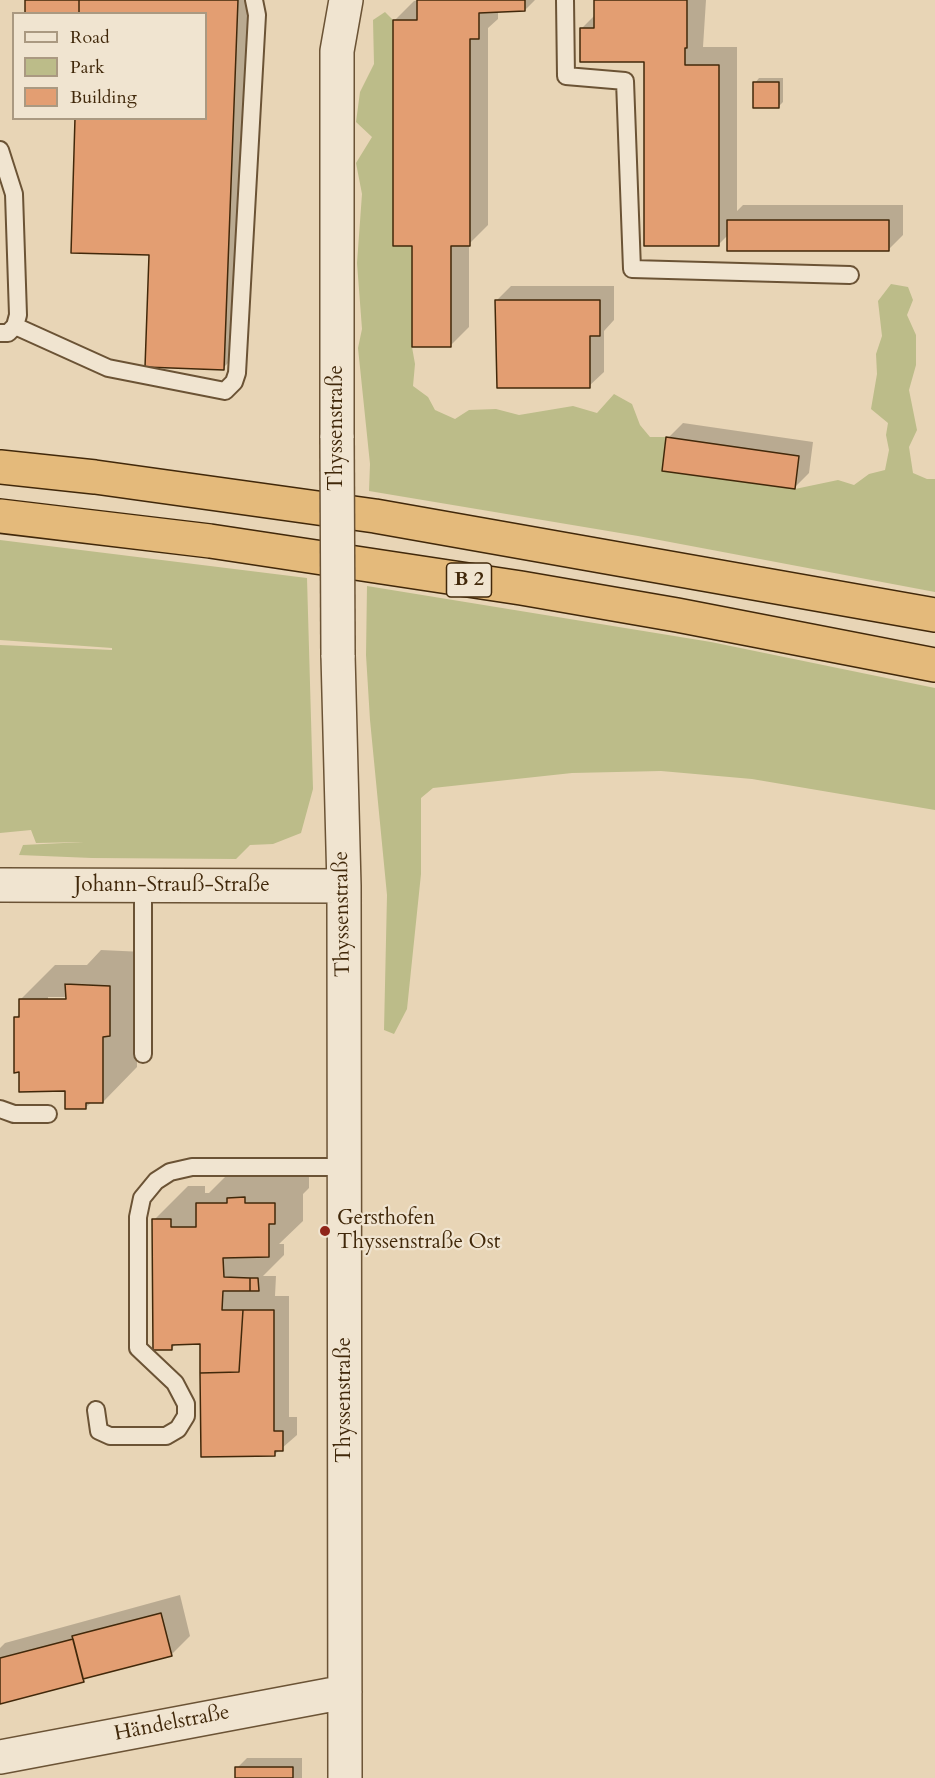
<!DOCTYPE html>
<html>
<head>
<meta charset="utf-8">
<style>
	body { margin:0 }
	#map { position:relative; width:935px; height:1778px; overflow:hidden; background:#e8d5b6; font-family:Cardo,serif }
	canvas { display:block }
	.legend { position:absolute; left:12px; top:12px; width:195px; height:108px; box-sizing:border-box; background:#f0e4d0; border:2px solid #aa9981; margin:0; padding:8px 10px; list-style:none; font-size:18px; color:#41280a }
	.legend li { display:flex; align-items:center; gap:12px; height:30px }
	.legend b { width:30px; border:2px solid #aa9981 }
</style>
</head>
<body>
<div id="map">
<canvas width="935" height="1778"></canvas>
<ul class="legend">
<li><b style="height:8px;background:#f0e4d0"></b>Road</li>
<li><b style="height:16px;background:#bcbc89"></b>Park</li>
<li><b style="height:16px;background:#e39e72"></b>Building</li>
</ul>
</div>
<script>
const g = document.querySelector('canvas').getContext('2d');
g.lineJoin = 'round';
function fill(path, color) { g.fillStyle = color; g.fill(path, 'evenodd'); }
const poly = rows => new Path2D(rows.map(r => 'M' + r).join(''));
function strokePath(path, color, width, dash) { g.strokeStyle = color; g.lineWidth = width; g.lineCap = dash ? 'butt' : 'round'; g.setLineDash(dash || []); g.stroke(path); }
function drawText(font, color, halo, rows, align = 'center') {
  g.font = font + ' Cardo,serif'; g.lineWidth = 4.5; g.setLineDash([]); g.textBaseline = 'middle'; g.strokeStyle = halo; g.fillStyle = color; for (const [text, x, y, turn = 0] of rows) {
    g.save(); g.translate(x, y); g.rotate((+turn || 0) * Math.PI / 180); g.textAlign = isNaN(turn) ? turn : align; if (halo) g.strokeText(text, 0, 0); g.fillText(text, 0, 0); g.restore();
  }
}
fill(poly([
	[385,12,393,20,393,245,412,246,412,347,415,364,413,386,428,397,435,410,455,419,469,410,496,409,519,415,573,406,597,413,614,394,632,404,640,425,650,437,666,437,662,471,795,489,838,480,854,485,869,474,885,470,889,450,886,435,888,423,871,409,877,374,876,354,882,336,878,301,891,284,908,287,913,300,907,315,916,335,916,365,909,390,917,430,909,447,913,473,927,479,935,479,935,592,638,536,369,491,370,464,358,348,362,329,357,263,362,194,356,163,372,137,356,122,360,92,374,64,373,20],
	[0,540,307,578,313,789,301,833,273,844,250,845,236,859,92,858,19,855,23,845,84,842,36,843,31,830,0,833,0,645,112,650,112,648,0,640],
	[367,586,711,642,935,688,935,810,752,779,661,771,572,773,433,788,421,798,421,874,407,1009,394,1034,384,1030,387,895,370,720,366,655]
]), '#bcbc89');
fill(poly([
	[27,0,252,0,238,353,223,368,206,118,206,14],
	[419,0,535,0,525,10,498,11,498,19,488,28,488,225,469,244,469,327,450,346,414,244,395,20,414,1],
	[595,0,706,0,703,47,737,47,737,211,743,205,903,205,903,235,888,250,728,235,718,245,646,60,582,28,595,15],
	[759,78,783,78,783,102,778,107,755,83],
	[511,286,614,286,614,320,604,331,604,372,589,386,497,300],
	[683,423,813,442,809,473,794,488,668,438],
	[101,950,144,952,137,1007,137,1067,103,1102,92,1102,85,1108,66,1090,16,1018,20,1013,20,1000,55,965,87,965],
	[48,997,73,997,73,1000,48,1000],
	[309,1169,309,1188,303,1194,303,1221,279,1244,284,1244,284,1255,263,1276,276,1276,275,1296,289,1296,289,1417,297,1417,297,1435,274,1455,201,1343,177,1343,172,1348,154,1220,188,1186,205,1186,205,1193,209,1193,232,1170],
	[180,1595,190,1636,171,1655,0,1702,0,1648,5,1643],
	[247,1758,302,1758,302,1778,237,1778,237,1768]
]), '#0003');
const building = poly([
	[25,0,79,0,79,14,25,14,25,0],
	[79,0,238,0,224,370,145,367,149,255,71,253,75,118,206,118,206,14,79,14,79,0],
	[417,0,525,0,525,11,479,13,479,39,470,39,470,246,451,246,451,347,412,347,412,246,393,246,393,20,417,20,417,0],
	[594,0,687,0,687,48,685,48,685,65,719,65,719,246,644,246,644,62,580,62,580,28,594,28,594,0],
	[753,82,779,82,779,108,753,108,753,82],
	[727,220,889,220,889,251,727,251,727,220],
	[495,300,600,300,600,336,590,336,590,388,497,388,495,300],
	[666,437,799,456,795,489,662,471,666,437],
	[65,984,110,986,110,1036,103,1037,103,1103,86,1103,86,1109,65,1109,65,1091,19,1092,19,1072,14,1073,14,1017,19,1017,19,999,66,999,65,984],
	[245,1197,245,1203,275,1203,275,1224,269,1224,269,1257,223,1258,224,1277,250,1278,250,1291,223,1291,222,1310,243,1310,239,1372,200,1373,200,1344,172,1345,172,1350,153,1350,152,1219,171,1219,171,1227,196,1227,196,1203,227,1203,227,1198,245,1197],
	[250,1278,258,1278,259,1291,250,1291,250,1278],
	[243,1310,274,1310,274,1431,283,1431,283,1451,275,1451,275,1456,201,1457,200,1373,239,1372,243,1310],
	[161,1613,172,1656,83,1679,72,1636,161,1613],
	[73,1639,84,1682,0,1704,0,1658,73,1639],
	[235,1767,293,1767,293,1778,235,1778,235,1767]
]);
fill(building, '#e39e72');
strokePath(building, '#41280a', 1.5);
const service = poly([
	[565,0,566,76,625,81,632,269,850,275],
	[0,150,14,194,18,315,15,326,8,333,0,333],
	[15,326,108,368,225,391,234,382,237,373,257,15,254,0],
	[143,886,143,1054],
	[0,1109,14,1114,48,1114],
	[96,1410,99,1431,110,1436,166,1436,178,1429,186,1416,186,1404,175,1383,138,1348,138,1217,142,1198,156,1181,170,1172,192,1167,344,1167]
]);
const minor = poly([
	[337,438,337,51,346,0],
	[338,655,344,886,345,1778],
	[0,885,344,886],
	[0,1757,345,1692]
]);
const trunk = poly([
	[0,467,95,477,375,516,935,615],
	[0,516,210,541,521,588,677,615,935,665]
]);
strokePath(service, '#6b5335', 20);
strokePath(minor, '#6b5335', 36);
strokePath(trunk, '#41280a', 36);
strokePath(service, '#f0e4d0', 16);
strokePath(minor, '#f0e4d0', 33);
strokePath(trunk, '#e4ba7b', 33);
const minorBridge = poly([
	[337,438,338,655]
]);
strokePath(minorBridge, '#6b5335', 36, []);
strokePath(minorBridge, '#f0e4d0', 33);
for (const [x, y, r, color] of [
	[325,1231,6,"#8f2418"]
]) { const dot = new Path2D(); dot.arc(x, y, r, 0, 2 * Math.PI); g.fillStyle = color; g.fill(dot); strokePath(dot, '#f0e4d0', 2); }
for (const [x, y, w] of [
	[469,580,45]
]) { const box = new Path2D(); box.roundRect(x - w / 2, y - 17, w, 34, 4.5); g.fillStyle = '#f0e4d0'; g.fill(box); strokePath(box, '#41280a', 1.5); }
drawText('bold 20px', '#41280a', null, [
	["B 2",469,580]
]);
drawText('21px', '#41280a', '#f0e4d0', [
	["Thyssenstraße",337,428,-90],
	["Johann-Strauß-Straße",172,886],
	["Thyssenstraße",343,914,-91],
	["Thyssenstraße",345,1400,-90],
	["Händelstraße",172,1724,-11]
]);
drawText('21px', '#41280a', '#f0e4d0', [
	["Gersthofen",337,1219],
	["Thyssenstraße Ost",337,1243]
], 'left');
</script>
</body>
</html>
